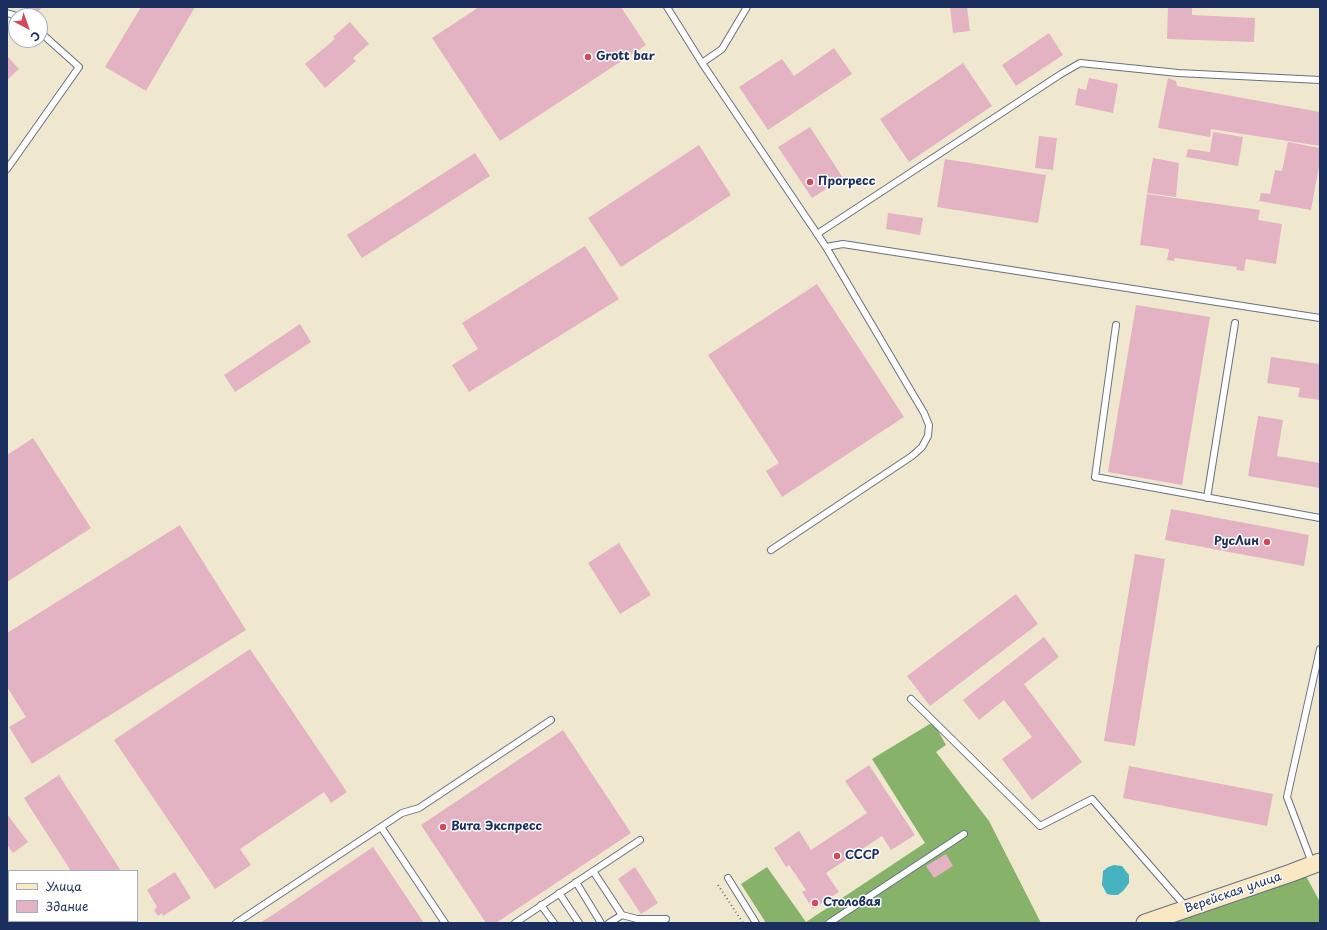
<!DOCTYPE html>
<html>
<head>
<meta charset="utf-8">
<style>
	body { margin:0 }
	#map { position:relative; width:1327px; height:930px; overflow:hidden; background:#f0e8ce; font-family:"Playpen Sans",sans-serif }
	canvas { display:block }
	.frame { position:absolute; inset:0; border:8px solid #1b2f5e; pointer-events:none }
	.legend { position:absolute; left:8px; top:870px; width:130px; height:52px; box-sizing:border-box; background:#fff; border:1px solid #a4acbf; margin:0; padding:5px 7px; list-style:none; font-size:12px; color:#1b2f5e }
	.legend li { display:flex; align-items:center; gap:8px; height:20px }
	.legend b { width:20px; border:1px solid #a4acbf }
	.north { position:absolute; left:8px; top:8px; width:40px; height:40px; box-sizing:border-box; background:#fff; border:1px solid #a4acbf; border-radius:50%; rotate:139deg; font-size:11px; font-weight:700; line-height:16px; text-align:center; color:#1b2f5e }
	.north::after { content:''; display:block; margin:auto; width:14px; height:18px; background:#d1495b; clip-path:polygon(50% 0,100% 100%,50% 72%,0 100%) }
</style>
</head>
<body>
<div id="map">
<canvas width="1327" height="930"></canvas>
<div class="frame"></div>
<ul class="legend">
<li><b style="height:5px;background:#fae7c3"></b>Улица</li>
<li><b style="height:11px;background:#e4b3c3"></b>Здание</li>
</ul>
<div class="north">С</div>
</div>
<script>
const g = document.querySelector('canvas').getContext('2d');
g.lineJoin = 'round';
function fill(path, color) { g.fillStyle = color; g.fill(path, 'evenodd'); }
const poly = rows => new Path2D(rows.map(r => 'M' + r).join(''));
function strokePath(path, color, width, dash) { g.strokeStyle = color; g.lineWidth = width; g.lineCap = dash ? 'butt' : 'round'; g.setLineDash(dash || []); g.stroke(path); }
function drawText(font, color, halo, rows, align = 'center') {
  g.font = font + ' "Playpen Sans",sans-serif'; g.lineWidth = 3; g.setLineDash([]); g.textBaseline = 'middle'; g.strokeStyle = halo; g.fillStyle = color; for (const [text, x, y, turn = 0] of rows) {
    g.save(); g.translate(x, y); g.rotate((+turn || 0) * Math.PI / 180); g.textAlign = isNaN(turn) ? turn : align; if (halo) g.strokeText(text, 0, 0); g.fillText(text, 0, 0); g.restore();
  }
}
fill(poly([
	[933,722,946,745,936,752,989,821,1041,923,766,923,741,884,767,867,806,922,925,843,872,759],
	[1306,876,1320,902,1320,923,1171,923]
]), '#86b26a');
fill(poly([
	[1114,865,1122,866,1129,875,1129,883,1124,890,1118,895,1112,895,1107,894,1102,885,1103,871,1108,867]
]), '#44b3bf');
fill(poly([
	[31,7,43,7,36,13],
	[141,7,195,7,146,91,105,67],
	[479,7,621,7,646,45,500,141,432,38],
	[950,7,967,7,970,31,953,33],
	[1168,7,1192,7,1192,15,1255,18,1254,42,1167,39],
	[350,22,369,44,353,58,356,61,325,88,305,64,335,39,333,37],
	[1049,33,1063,55,1016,86,1002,65],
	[834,48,852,74,768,130,739,87,782,59,794,76],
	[8,57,19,69,7,80,7,58],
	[963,63,992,106,909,162,880,119],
	[1089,78,1118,84,1113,113,1075,105,1078,88,1086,90],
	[1168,78,1176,81,1177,86,1320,112,1320,146,1211,129,1210,137,1158,128],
	[810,127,843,178,812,198,778,147],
	[1213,132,1243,137,1238,166,1186,157,1188,149,1210,152],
	[1039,136,1057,138,1053,170,1035,168],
	[1288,142,1320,148,1320,161,1311,210,1259,201,1261,193,1270,194,1275,170,1282,171],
	[699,145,731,195,621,267,588,218],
	[475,153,490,176,362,258,347,235],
	[1153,158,1179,163,1176,197,1147,193],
	[945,159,1046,175,1038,223,937,207],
	[1147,194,1260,210,1258,220,1282,224,1276,264,1246,259,1244,271,1236,270,1237,267,1175,258,1174,261,1167,260,1169,249,1140,245],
	[888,213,923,218,920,235,886,229],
	[585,246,619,299,469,392,452,365,478,349,462,323],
	[817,284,904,417,782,497,766,471,779,463,708,355],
	[1136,305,1210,317,1182,485,1108,472],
	[300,324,311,342,235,392,224,375],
	[1271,357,1320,364,1320,400,1298,397,1300,388,1267,383],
	[1258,416,1283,420,1277,456,1320,463,1320,488,1248,476],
	[33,438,91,528,7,582,7,455],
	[1171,509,1309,535,1304,566,1165,540],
	[180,525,246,630,32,764,9,727,26,717,7,687,7,633],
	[619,543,651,595,620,614,588,563],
	[1135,554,1165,559,1135,746,1104,741],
	[1016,594,1038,624,930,706,907,676],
	[1044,637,1059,657,1024,684,1082,762,1032,800,1002,759,1032,737,1004,700,979,720,963,700],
	[250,649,347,792,331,803,324,792,240,849,251,865,215,889,114,740],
	[563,730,631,833,496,923,486,923,421,825],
	[869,765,915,835,891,850,882,836,826,873,839,892,813,909,802,892,806,890,789,865,786,867,774,848,799,831,811,850,867,813,845,781],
	[1129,766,1273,794,1267,826,1123,798],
	[59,775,121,871,71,871,24,798],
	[7,814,28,842,13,853,7,845],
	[373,847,424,923,260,923,274,914],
	[946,854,953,866,934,878,926,866],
	[635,867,658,903,641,914,618,879],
	[175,872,191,898,163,916,162,913,158,916,154,910,157,907,147,890]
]), '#e4b3c3');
const lane = poly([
	[667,7,702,63,826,247,924,413,929,425,928,436,922,447,912,456,771,550],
	[7,13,17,16],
	[702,63,722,49,747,7],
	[7,169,79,67,40,32],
	[817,234,1061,74,1080,63,1178,73,1320,80],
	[826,247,843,244,1320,318],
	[1116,325,1095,477,1320,518],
	[1207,498,1235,323],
	[911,699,1040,826,1092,799,1186,907],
	[381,827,445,923],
	[1312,863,1287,797,1320,649],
	[593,871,622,915],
	[728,878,756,923],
	[576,882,601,923],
	[559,893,579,923],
	[541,905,554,923],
	[236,923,402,813,419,808,551,720],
	[515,923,640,840],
	[609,923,622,915,637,919,666,919],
	[829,923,964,834]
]);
const secondary = poly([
	[1145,923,1291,873,1320,862]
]);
strokePath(lane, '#667085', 8);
strokePath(secondary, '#667085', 19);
strokePath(poly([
	[718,885,743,923]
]), '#667085', 2, [1, 3]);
strokePath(lane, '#fff', 6);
strokePath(secondary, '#fae7c3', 17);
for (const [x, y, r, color] of [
	[588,57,4,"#d1495b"],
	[810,182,4,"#d1495b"],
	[1267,542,4,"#d1495b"],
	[443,827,4,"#d1495b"],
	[837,856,4,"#d1495b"],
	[815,903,4,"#d1495b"]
]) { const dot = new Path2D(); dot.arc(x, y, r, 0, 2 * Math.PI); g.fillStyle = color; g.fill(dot); strokePath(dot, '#fff', 1.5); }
drawText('bold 12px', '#1b2f5e', '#fff', [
	["Grott bar",596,57],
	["Прогресс",818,182],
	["РусЛин",1259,542,"right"],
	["Вита Экспресс",451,827],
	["СССР",845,856],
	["Столовая",823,903]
], 'left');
drawText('12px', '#1b2f5e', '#fff', [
	["Верейская улица",1233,893,-19]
]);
</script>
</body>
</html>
